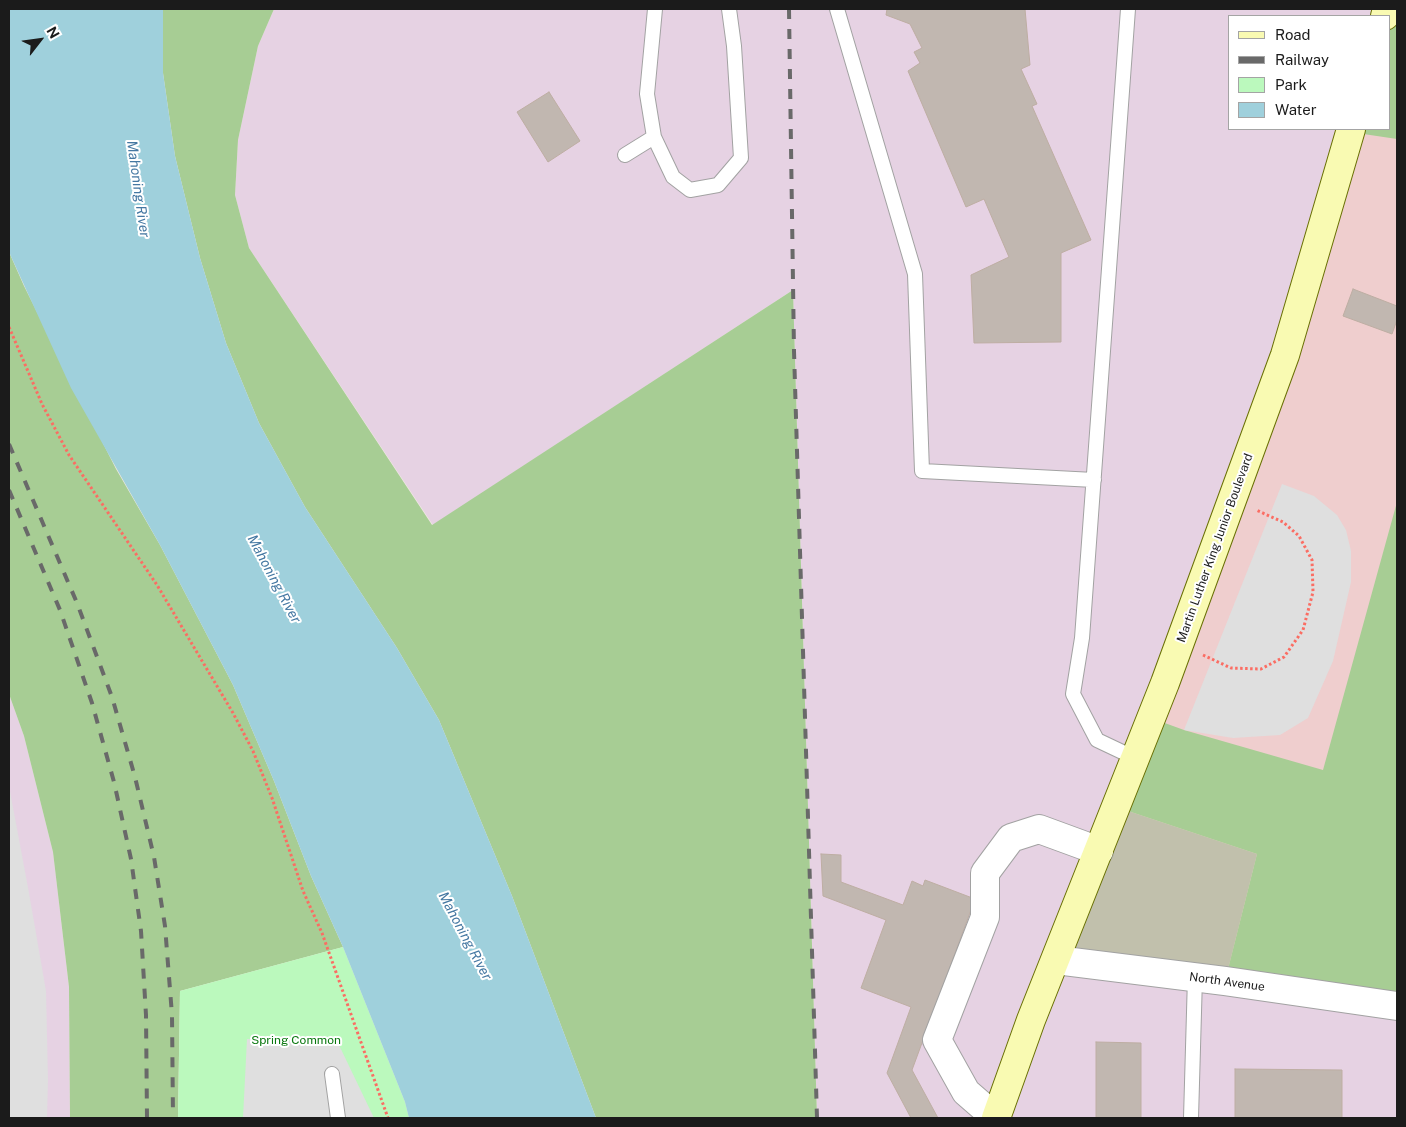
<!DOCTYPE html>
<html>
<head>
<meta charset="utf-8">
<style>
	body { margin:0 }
	#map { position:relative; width:1406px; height:1127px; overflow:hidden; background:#ede8e0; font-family:"Public Sans",sans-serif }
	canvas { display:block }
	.frame { position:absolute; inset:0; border:10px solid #1b1b1b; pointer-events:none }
	.legend { position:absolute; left:1228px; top:15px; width:162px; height:115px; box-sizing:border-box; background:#fff; border:1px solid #a4a4a4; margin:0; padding:6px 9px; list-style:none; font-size:15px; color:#1b1b1b }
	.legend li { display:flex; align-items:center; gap:10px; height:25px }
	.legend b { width:25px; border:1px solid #a4a4a4 }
	.north { position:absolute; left:15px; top:15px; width:50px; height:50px; -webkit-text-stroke:4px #fff; paint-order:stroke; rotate:60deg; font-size:14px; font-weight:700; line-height:20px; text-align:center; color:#1b1b1b }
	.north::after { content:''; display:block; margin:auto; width:18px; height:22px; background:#1b1b1b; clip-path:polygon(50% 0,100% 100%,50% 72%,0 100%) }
</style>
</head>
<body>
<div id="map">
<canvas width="1406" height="1127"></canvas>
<div class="frame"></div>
<ul class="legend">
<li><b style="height:6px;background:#f9fab2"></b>Road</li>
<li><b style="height:6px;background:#696969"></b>Railway</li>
<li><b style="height:14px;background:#bbf9bd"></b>Park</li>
<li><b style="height:14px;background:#9fd0dc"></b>Water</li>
</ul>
<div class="north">N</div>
</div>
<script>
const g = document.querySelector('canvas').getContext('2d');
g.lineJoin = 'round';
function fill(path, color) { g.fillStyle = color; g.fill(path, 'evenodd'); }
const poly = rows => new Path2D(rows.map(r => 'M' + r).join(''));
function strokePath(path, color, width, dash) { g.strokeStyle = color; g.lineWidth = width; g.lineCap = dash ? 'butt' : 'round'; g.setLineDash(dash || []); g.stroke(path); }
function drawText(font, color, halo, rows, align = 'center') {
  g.font = font + ' "Public Sans",sans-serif'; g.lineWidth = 4; g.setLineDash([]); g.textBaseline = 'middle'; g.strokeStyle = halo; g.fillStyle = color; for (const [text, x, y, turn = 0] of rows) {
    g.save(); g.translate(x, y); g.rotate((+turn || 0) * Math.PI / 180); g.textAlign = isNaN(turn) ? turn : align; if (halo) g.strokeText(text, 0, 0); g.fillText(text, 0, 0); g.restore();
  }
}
fill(poly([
	[1397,9,1397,1118,1009,1086,1351,129,1390,129]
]), '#efcece');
fill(poly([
	[274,9,1387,9,1385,16,1230,16,1230,129,1351,129,1056,960,1397,1006,1397,1118,817,1118,793,290,433,525,249,248,235,195,238,140,258,46],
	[9,694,24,736,53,852,69,987,70,1118,9,1118]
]), '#e6d2e3');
fill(poly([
	[1116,807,1257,854,1225,981,1056,960]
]), '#c1c0ac');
fill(poly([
	[163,9,274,9,258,46,238,140,235,195,249,248,432,525,793,290,817,1118,596,1118,512,896,439,720,397,648,305,507,259,423,226,343,200,258,175,156,163,73],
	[1397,9,1397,139,1350,132,1351,129,1390,129,1390,16],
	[9,252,24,286,116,469,160,545,233,685,274,781,311,876,343,947,180,991,178,1118,70,1118,69,987,53,852,24,736,9,694],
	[1397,502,1397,1006,1225,981,1257,854,1116,807,1151,718,1184,730,1323,770]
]), '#a7cd94');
fill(poly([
	[343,947,405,1102,409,1118,178,1118,180,991]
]), '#bbf9bd');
fill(poly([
	[1282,484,1314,496,1337,515,1346,530,1351,551,1351,582,1333,661,1308,718,1280,735,1233,738,1184,730],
	[9,786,29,893,46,991,48,1080,47,1118,9,1118],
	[247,1039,338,1043,374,1118,243,1118]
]), '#dfdfdf');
fill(poly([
	[9,9,163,9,163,73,175,156,200,258,226,343,259,423,305,507,397,648,439,720,512,896,596,1118,409,1118,405,1102,343,947,311,876,274,781,233,685,160,545,71,388,9,252]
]), '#9fd0dc');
const building = poly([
	[887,9,1025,9,1030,65,1021,69,1037,104,1032,106,1091,240,1061,253,1061,342,974,343,971,275,1009,257,984,199,966,207,908,71,920,63,914,52,922,48,910,24,886,15,887,9],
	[549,92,580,141,548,162,517,112,549,92],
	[1353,289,1397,306,1397,320,1392,334,1343,316,1353,289],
	[821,854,841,855,841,882,903,905,912,881,923,886,925,880,975,899,912,1070,938,1118,911,1118,887,1073,911,1007,861,988,886,920,823,896,821,854],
	[1096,1042,1141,1043,1141,1118,1096,1118,1096,1042],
	[1235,1069,1342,1070,1342,1118,1235,1118,1235,1069]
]);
fill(building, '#c1b7b0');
strokePath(building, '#beaea3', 1);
const service = poly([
	[655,9,647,94,654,137,673,177,690,190,718,185,741,158,734,46,729,9],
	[837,9,915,274,922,471,1094,480],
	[1128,9,1082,638,1073,694,1097,740,1135,758],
	[625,155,654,137],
	[332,1074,338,1118],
	[1191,1118,1195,977]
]);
const minor = poly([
	[1056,960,1225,981,1397,1006],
	[996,1118,966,1092,937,1040,985,917,985,873,1011,838,1039,829,1099,851]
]);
const secondary = poly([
	[1385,16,1387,9],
	[996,1118,1031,1020,1165,683,1285,355,1351,129]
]);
strokePath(service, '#a2a2a2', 16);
strokePath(minor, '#a2a2a2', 30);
strokePath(secondary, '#697004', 30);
strokePath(poly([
	[9,327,42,404,69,455,157,585,233,713,253,751,272,798,303,891,322,933,388,1118],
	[1203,655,1231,668,1261,669,1284,657,1303,630,1313,592,1312,560,1299,536,1283,522,1256,510]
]), '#fb6d63', 3, [2.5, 2.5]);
strokePath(service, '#fff', 14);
strokePath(minor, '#fff', 28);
strokePath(secondary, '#f9fab2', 28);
strokePath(poly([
	[789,9,794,351,817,1118],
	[9,444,77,603,112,697,135,777,154,857,165,926,172,1015,173,1118],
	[9,490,60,610,92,703,114,782,131,859,141,931,146,1015,147,1118]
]), '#696969', 4, [10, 10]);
drawText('12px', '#1b1b1b', '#fff', [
	["Martin Luther King Junior Boulevard",1215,548,-70],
	["North Avenue",1227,982,8]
]);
drawText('12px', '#0a780f', '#fff', [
	["Spring Common",296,1040]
]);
drawText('italic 14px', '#4578a2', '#fff', [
	["Mahoning River",138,189,82],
	["Mahoning River",274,579,62],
	["Mahoning River",465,936,62]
]);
</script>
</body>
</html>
